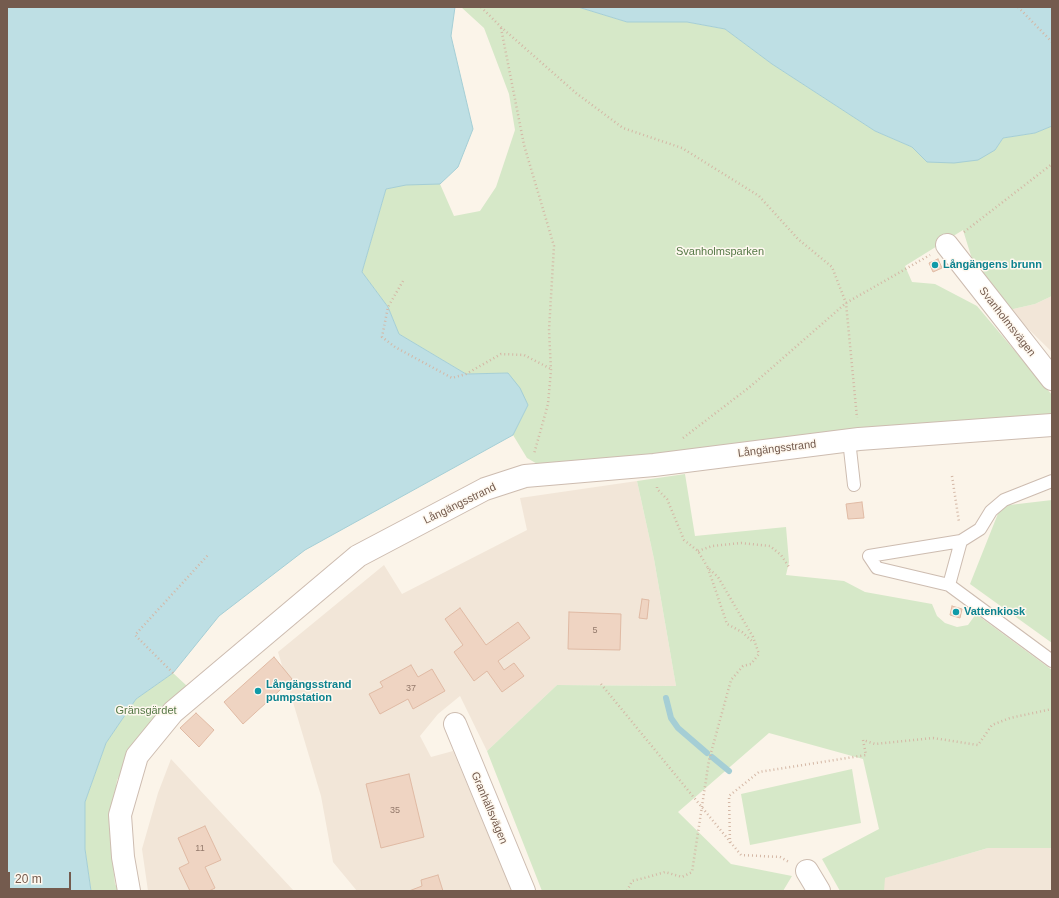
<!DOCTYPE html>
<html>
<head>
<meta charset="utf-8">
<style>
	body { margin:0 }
	#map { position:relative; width:1059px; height:898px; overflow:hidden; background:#fbf4e9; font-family:Helvetica,sans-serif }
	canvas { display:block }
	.frame { position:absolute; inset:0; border:8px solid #745b4e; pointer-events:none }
	.scale { position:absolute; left:8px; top:872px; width:63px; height:18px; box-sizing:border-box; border:2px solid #745b4e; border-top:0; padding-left:5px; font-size:12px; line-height:14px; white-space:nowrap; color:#745b4e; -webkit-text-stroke:3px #fef8ef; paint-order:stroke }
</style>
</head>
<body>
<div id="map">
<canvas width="1059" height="898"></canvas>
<div class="frame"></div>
<div class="scale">20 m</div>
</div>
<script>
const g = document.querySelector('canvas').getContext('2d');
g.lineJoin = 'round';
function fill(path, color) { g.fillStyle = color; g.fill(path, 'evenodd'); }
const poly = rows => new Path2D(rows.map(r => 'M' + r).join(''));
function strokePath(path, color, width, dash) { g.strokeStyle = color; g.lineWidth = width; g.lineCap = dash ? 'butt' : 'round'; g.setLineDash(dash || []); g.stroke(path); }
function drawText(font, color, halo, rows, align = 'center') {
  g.font = font + ' Helvetica,sans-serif'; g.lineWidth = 3; g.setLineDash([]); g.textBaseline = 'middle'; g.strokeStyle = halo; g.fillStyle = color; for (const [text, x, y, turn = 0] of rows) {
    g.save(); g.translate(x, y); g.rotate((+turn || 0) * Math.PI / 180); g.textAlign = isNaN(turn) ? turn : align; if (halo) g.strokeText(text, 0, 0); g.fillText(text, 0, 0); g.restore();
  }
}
fill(poly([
	[1052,296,1052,352,1009,310,1035,304],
	[637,481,654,559,676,686,557,685,487,751,460,696,438,714,420,736,431,757,453,751,512,891,357,891,333,862,321,796,278,652,384,565,402,594,527,530,520,498],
	[171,759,294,891,148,891,142,849,158,793],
	[988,848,1052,848,1052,891,884,891,884,878]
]), '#f2e6d8');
fill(poly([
	[461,7,578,7,627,22,687,22,725,29,772,64,875,131,912,147,927,162,995,150,1003,138,1035,133,1052,126,1052,296,1035,304,1009,310,981,288,963,230,905,266,912,282,935,284,977,306,1052,395,1051,415,546,469,527,458,513,435,528,405,508,373,466,374,399,334,388,307,362,272,386,189,406,184,440,184,454,216,480,211,496,187,515,130,509,94,484,28],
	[685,474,695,536,786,527,789,562,786,575,844,581,865,592,932,604,937,616,945,623,957,627,968,625,976,614,1052,670,1052,848,988,848,885,878,884,891,840,891,822,859,879,829,863,759,769,733,678,812,731,864,792,876,783,891,542,891,487,751,557,685,676,686,654,559,637,481],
	[1052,500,1052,643,970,584,1001,506],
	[173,673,187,686,143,735,117,780,110,835,115,884,119,891,91,891,85,849,85,802,106,743,136,699],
	[852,769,861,823,750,845,741,794]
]), '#d6e8c8');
const water = poly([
	[7,7,455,7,451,36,473,129,458,167,440,184,406,185,386,189,362,272,388,307,399,334,466,374,508,373,520,388,528,405,513,435,305,550,219,616,173,673,136,699,106,743,85,802,85,849,91,891,7,891,7,7],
	[578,7,1052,7,1052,126,1035,133,1003,138,995,150,978,160,954,163,927,162,912,147,875,131,772,64,725,29,687,22,627,22,578,7]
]);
fill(water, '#bedfe4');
strokePath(water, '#a5ced5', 1);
strokePath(poly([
	[666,698,671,718,678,728,707,753],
	[712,757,729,771]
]), '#a5ced5', 6);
const building = poly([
	[938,259,942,268,933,272,929,263,938,259],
	[862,502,864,518,848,519,846,504,862,502],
	[642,599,649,600,647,619,639,618,642,599],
	[952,606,962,609,960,618,950,615,952,606],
	[460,608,486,645,518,622,530,638,498,661,504,670,514,663,524,676,502,692,487,671,474,681,454,652,463,645,445,619,460,608],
	[569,612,621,614,620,650,568,649,569,612],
	[274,657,292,679,243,724,224,702,274,657],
	[411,665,418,677,432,669,445,691,413,709,408,699,380,714,369,694,383,687,380,682,411,665],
	[196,713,214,730,199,747,180,728,196,713],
	[409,774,424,837,381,848,366,784,409,774],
	[205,826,221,860,205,867,215,888,209,891,190,891,179,868,189,863,178,838,205,826],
	[438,875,443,891,409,891,422,886,421,880,438,875]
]);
fill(building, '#efd4c2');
strokePath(building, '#e0baa4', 1);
const lane = poly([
	[849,440,854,485],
	[1052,481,1004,500,991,511,980,529,961,541,869,556,877,568,949,585,1052,661],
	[949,585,961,541]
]);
const street = poly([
	[947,245,1052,379],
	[455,724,524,891],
	[807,871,819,891],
	[129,891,123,857,120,815,137,756,173,712,358,556,485,489,525,476,654,465,859,439,1052,425]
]);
strokePath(lane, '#cdbcb0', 14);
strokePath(street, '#cdbcb0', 24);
strokePath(poly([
	[481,7,501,27,576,93,623,128,682,148,759,196,798,239,832,267,846,303,857,418],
	[1018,7,1052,42],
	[501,28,524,145,554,246,549,330,551,370,548,404,534,454],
	[964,232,1052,164],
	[403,281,388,307,382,337,395,347,452,378,466,374,501,354,524,355,551,369],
	[683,438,751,386,846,303,930,255],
	[952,476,959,522],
	[698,551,712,546,741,543,770,546,781,555,789,567],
	[708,568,727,624,742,632,753,642],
	[173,673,135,635,208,555],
	[601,684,741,855,780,857,789,862],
	[730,843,729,796,759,772,866,755,863,740,875,744,933,738,978,745,992,725,1010,718,1052,709],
	[627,891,632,881,648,877,665,872,682,877,692,872,709,760,731,680,743,666,751,664,759,654,753,637,718,577,708,568,698,551,684,540,667,499,657,489,657,486]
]), '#d4b7a5', 2.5, [1, 3]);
strokePath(lane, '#fff', 12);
strokePath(street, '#fff', 22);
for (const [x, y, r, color] of [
	[935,265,4,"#0f9aa8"],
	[956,612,4,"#0f9aa8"],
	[258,691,4,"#0f9aa8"]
]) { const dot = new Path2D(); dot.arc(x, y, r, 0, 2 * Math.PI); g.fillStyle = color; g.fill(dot); strokePath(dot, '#fef8ef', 1.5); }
drawText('9px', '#93796b', null, [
	["5",595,631],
	["37",411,689],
	["35",395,811],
	["11",200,849]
]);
drawText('11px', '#567947', '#fef8ef', [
	["Svanholmsparken",720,252],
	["Gränsgärdet",146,711]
]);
drawText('bold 11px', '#0d838f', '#fef8ef', [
	["Långängens brunn",943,265],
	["Vattenkiosk",964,612],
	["Långängsstrand",266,685],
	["pumpstation",266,698]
], 'left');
drawText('11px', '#745b4e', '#fef8ef', [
	["Svanholmsvägen",1007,322,52],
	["Långängsstrand",777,449,-7],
	["Långängsstrand",460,504,-26],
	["Granhällsvägen",489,808,67]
]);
</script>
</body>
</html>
